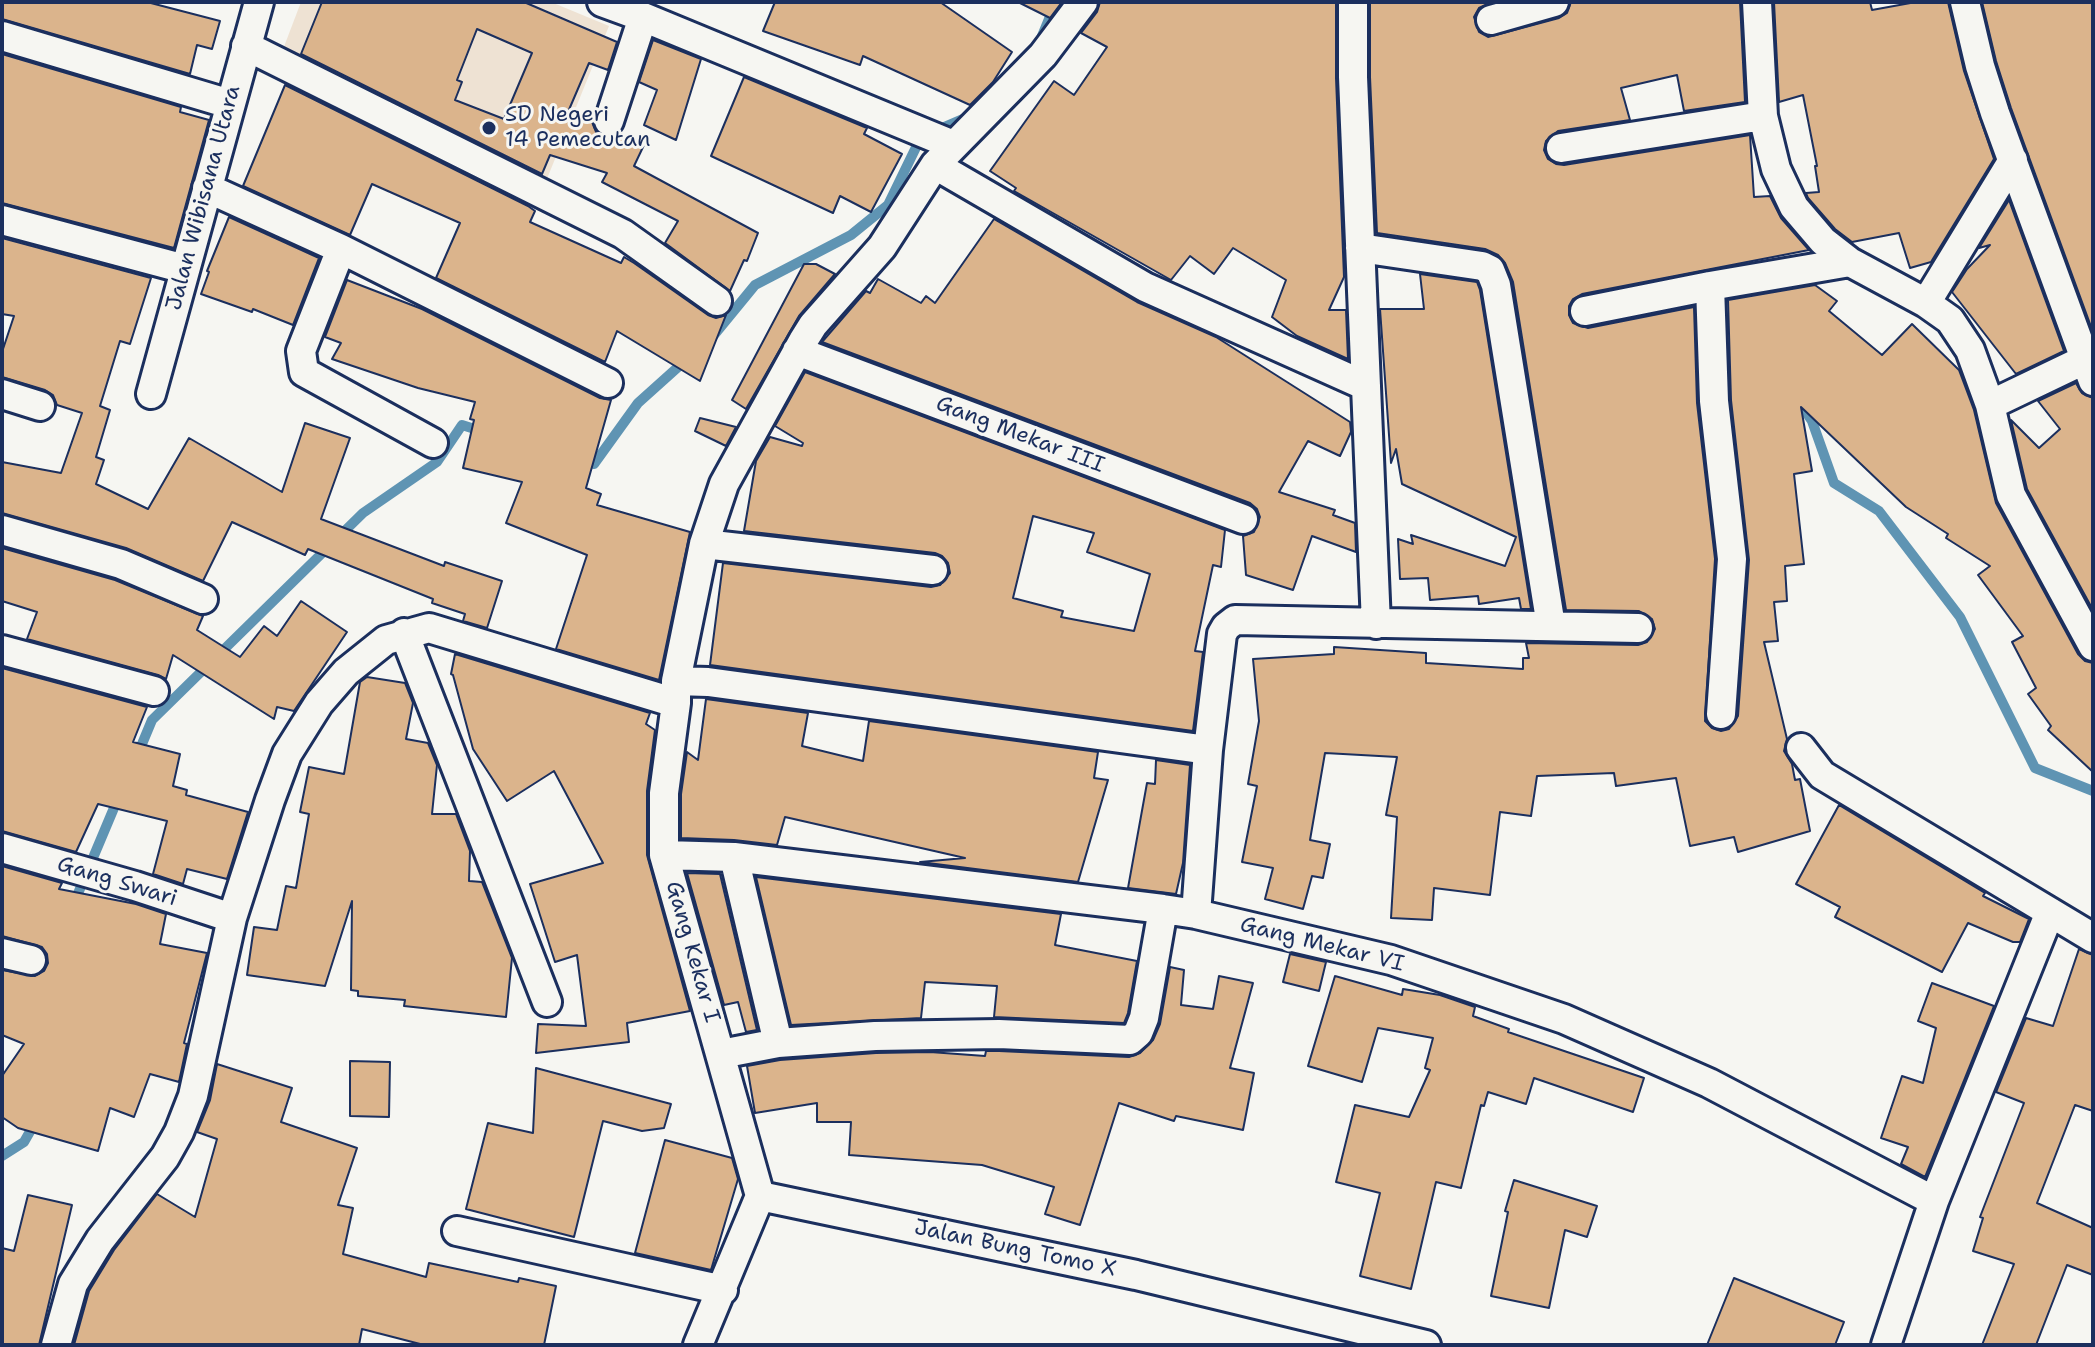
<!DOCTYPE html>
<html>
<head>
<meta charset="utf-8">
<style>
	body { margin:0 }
	#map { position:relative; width:2095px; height:1347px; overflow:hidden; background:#f6f6f2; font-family:"Shantell Sans",sans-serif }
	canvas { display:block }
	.frame { position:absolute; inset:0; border:4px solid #1b2f5e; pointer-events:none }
</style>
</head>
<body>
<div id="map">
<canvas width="2095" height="1347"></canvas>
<div class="frame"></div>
</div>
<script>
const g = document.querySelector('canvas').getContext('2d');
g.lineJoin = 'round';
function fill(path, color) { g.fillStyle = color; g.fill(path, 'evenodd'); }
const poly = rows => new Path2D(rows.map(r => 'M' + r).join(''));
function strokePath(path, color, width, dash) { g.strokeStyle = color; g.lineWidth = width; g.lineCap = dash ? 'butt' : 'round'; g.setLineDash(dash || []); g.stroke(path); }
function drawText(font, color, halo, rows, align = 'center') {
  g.font = font + ' "Shantell Sans",sans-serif'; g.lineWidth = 6; g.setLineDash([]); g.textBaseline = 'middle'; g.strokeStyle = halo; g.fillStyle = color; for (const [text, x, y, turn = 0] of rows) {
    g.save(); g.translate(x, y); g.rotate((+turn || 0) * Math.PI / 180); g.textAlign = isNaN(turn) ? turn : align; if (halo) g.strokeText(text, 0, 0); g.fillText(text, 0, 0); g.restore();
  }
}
fill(poly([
	[301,2,551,2,609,26,542,191,277,65]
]), '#eee2d3');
strokePath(poly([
	[1477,2,1486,45],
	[1040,41,1056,2],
	[1639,310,1674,314],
	[1688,333,1703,356,1742,368],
	[714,335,755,285,851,235,888,205,921,137,965,118],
	[1799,402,1812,421,1834,483,1879,511,1960,617,2035,768,2093,791],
	[580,460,594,464,638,403,687,359],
	[137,756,152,720,363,513,437,462,462,425,484,432],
	[74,903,119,796],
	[2,1156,24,1142,36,1121]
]), '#5f94b3', 10);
const building = poly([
	[2,2,147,2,220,21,212,49,197,45,190,74,2,19,2,2],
	[322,2,524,2,617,42,608,70,589,63,568,112,592,122,596,132,603,137,612,138,620,134,644,145,634,166,758,233,747,261,744,260,730,291,665,243,678,221,602,182,607,173,550,155,542,174,301,54,322,2],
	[477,29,532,53,504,119,455,100,462,82,457,80,477,29],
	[775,2,940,2,1012,52,993,82,970,105,863,56,860,65,763,31,775,2],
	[1018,2,1062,2,1050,18,1018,2],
	[1100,2,1336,2,1336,78,1344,277,1329,310,1346,310,1348,359,1297,336,1272,317,1286,280,1233,248,1214,274,1190,256,1171,280,1014,191,1016,188,990,171,1054,81,1074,95,1107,47,1081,33,1097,12,1100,2],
	[1370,2,1492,2,1479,8,1474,17,1479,32,1488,37,1559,18,1567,13,1571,2,1740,2,1745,102,1684,111,1677,75,1621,88,1630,120,1558,131,1546,141,1544,150,1548,159,1556,164,1564,165,1750,135,1754,197,1770,196,1781,218,1809,250,1582,294,1573,299,1569,306,1569,315,1573,323,1588,328,1694,307,1697,403,1715,559,1705,721,1712,728,1721,731,1729,729,1738,716,1749,560,1731,400,1728,300,1815,285,1837,301,1829,311,1882,355,1912,324,1959,370,1974,410,1996,503,2078,654,2085,661,2093,663,2093,772,2048,730,2051,726,2028,694,2036,688,2012,642,2023,636,1978,575,1990,566,1946,538,1948,534,1906,507,1801,407,1812,471,1794,474,1804,564,1785,566,1787,601,1774,602,1778,641,1764,642,1787,739,1784,751,1792,764,1795,780,1800,779,1810,831,1738,852,1734,837,1690,846,1676,778,1616,786,1614,773,1537,776,1531,816,1500,812,1490,895,1434,888,1432,920,1391,918,1397,817,1386,815,1397,757,1325,753,1310,840,1330,844,1323,878,1312,876,1303,909,1265,899,1273,868,1242,862,1257,786,1248,784,1259,721,1253,659,1334,654,1334,647,1426,653,1426,663,1523,669,1523,658,1529,658,1526,643,1638,645,1647,642,1655,629,1652,619,1639,611,1566,610,1513,282,1505,263,1498,255,1485,249,1377,233,1370,77,1370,2],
	[1774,2,1870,2,1872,10,1916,2,1948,2,1964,71,1994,159,1931,262,1910,268,1899,233,1852,242,1835,229,1808,198,1806,193,1819,192,1815,166,1817,166,1803,95,1779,102,1774,2],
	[1982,2,2093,2,2093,332,2011,108,1996,61,1982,2],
	[653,40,701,59,676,140,644,125,657,90,639,82,653,40],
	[2,54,181,107,180,112,209,120,174,248,2,203,2,54],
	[744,77,867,128,864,134,902,154,871,212,840,196,833,213,711,156,744,77],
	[285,85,528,206,535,211,530,222,621,263,624,257,634,263,708,315,716,318,726,315,700,381,617,331,605,362,436,278,460,223,372,184,350,235,243,186,285,85],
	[2009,200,2064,351,2016,374,1952,292,1967,269,1990,245,1979,248,2009,200],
	[229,217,319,258,293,325,253,309,252,312,201,294,209,272,207,271,229,217],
	[994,219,1137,302,1216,337,1350,422,1351,432,1340,456,1308,441,1279,492,1335,510,1333,515,1355,523,1356,552,1312,536,1293,590,1246,575,1243,536,1254,532,1260,517,1257,509,1250,503,822,342,866,291,870,293,878,279,921,303,926,296,935,303,994,219],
	[2,238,151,278,130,344,120,341,100,406,110,410,96,457,104,460,96,484,148,509,189,438,282,492,305,423,350,438,321,519,444,566,445,562,502,581,487,628,463,621,465,614,432,603,433,599,308,549,305,555,232,522,203,581,126,548,2,513,2,462,61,473,82,413,57,405,53,395,45,390,2,377,2,352,14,316,2,314,2,238],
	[804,264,816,264,835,274,799,316,746,409,732,400,804,264],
	[1420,274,1477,282,1480,290,1531,609,1521,609,1519,598,1479,604,1478,596,1430,600,1428,578,1400,579,1398,539,1413,544,1411,535,1505,566,1516,537,1402,484,1396,449,1391,463,1380,309,1424,309,1420,274],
	[347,280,422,309,600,398,611,400,586,488,601,494,597,505,690,532,659,680,556,649,587,555,506,523,522,482,463,468,474,420,470,419,475,402,418,388,332,359,341,343,325,337,347,280],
	[805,372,1225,530,1221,567,1213,565,1195,651,1203,652,1193,731,710,665,723,563,931,587,940,585,950,573,948,563,942,556,935,553,744,531,756,461,770,437,802,446,803,443,775,426,805,372],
	[1033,516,1094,533,1087,552,1150,574,1134,631,1061,617,1063,611,1013,598,1033,516],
	[2076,383,2082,393,2093,398,2093,610,2027,489,2011,420,2039,448,2060,429,2038,401,2076,383],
	[700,418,736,427,726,446,695,431,700,418],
	[2,548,115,580,203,616,197,630,240,657,264,626,277,636,301,601,347,632,294,711,277,707,274,719,173,655,166,679,158,675,27,639,37,612,2,601,2,548],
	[455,654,650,713,646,724,655,730,647,791,647,855,690,1011,627,1023,629,1042,536,1053,538,1024,586,1026,577,955,555,962,530,884,603,863,554,771,507,801,473,749,453,675,451,674,455,654],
	[2,668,147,707,133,742,180,754,173,786,187,790,186,795,248,812,227,879,187,869,183,884,153,874,167,821,98,804,76,852,2,831,2,668],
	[367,677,405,683,413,703,406,739,428,743,437,765,432,814,456,814,470,851,469,881,482,882,512,958,506,1017,404,1006,405,1000,358,996,358,991,351,990,352,901,325,986,247,975,254,927,277,930,286,886,296,888,309,814,300,812,309,767,344,774,360,682,367,677],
	[706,699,808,713,802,746,863,761,869,721,1098,752,1094,778,1108,780,1078,882,920,862,965,858,785,817,777,845,734,840,681,838,681,794,687,752,698,760,706,699],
	[1156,760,1190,765,1183,863,1176,894,1128,888,1147,783,1155,784,1156,760],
	[1839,805,1985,893,1983,896,2029,919,2020,942,2013,942,1968,923,1942,972,1835,917,1840,907,1796,884,1839,805],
	[2,866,62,883,59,889,136,904,166,914,160,944,207,953,184,1043,187,1044,179,1082,150,1074,134,1117,110,1108,98,1151,18,1128,2,1117,2,1076,24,1044,2,1035,2,970,35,976,44,971,48,963,47,954,42,947,2,936,2,866],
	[687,873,720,874,757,1030,746,1032,738,1002,724,1005,687,873],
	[756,877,1061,914,1055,945,1137,961,1128,1013,1124,1023,994,1017,997,986,925,982,921,1018,791,1025,756,877],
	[2079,949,2093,955,2093,1111,2075,1105,2037,1203,2093,1228,2093,1275,2067,1265,2036,1345,1982,1345,2014,1264,1973,1251,1983,1218,1980,1217,2024,1103,1996,1092,2026,1018,2053,1026,2079,949],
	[1290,954,1326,962,1319,991,1283,982,1290,954],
	[1170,967,1184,970,1181,1005,1213,1009,1219,976,1253,983,1230,1068,1254,1073,1243,1130,1176,1116,1174,1121,1119,1103,1080,1225,1045,1214,1054,1187,982,1165,849,1155,851,1122,817,1122,817,1103,755,1113,747,1066,780,1060,876,1053,930,1052,985,1056,986,1051,999,1051,1129,1057,1140,1053,1153,1040,1160,1024,1170,967],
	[1335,976,1402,995,1403,989,1440,995,1475,1007,1473,1016,1509,1029,1508,1032,1644,1078,1633,1112,1534,1078,1526,1104,1488,1092,1484,1106,1481,1105,1461,1188,1436,1182,1411,1289,1360,1276,1380,1193,1336,1182,1355,1105,1409,1117,1430,1070,1425,1068,1433,1038,1378,1028,1362,1082,1308,1066,1335,976],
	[1932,983,1994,1006,1925,1177,1901,1164,1908,1147,1881,1138,1902,1076,1923,1083,1936,1028,1918,1021,1932,983],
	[350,1061,390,1062,389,1117,350,1116,350,1061],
	[217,1064,292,1088,281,1122,357,1148,338,1205,353,1208,343,1254,426,1277,429,1263,518,1282,519,1278,556,1286,544,1345,424,1345,362,1329,359,1345,74,1345,89,1291,114,1250,157,1194,195,1217,217,1139,197,1132,210,1100,217,1064],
	[536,1068,671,1104,664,1128,642,1131,603,1121,574,1237,466,1209,488,1123,533,1133,536,1068],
	[665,1140,732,1158,738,1179,711,1270,635,1253,665,1140],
	[1514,1180,1597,1206,1587,1237,1565,1230,1549,1308,1491,1296,1508,1212,1505,1211,1514,1180],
	[28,1195,72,1205,39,1345,2,1345,2,1248,14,1251,28,1195],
	[1734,1278,1844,1322,1835,1345,1707,1345,1734,1278]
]);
fill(building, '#dbb48c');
strokePath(building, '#1b2f5e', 2);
const minor = poly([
	[602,2,643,17,953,145],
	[1353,2,1353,77,1376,624],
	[1757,2,1763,116,1776,169,1794,207,1823,241,1850,262,1926,303,1950,320,1970,350,1990,405,2011,495,2093,646],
	[1965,2,1980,66,1995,113,2093,381],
	[1491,20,1554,2],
	[2,36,230,104],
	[246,46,623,234,717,301],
	[609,121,643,17],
	[1561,148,1763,116],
	[935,165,1145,287,1366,386],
	[207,188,341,249,608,383],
	[2,220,185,269],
	[1360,248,1482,266,1490,270,1496,285,1551,626],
	[341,249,301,351,304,372,433,443],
	[1710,286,1714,401,1732,559,1721,714],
	[1926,303,2013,160],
	[1585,311,1710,286,1850,262],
	[797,351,1243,519],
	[2,394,40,406],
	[151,394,259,2],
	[1990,405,2086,359],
	[2,530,121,564,203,599],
	[704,544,933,570],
	[404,633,547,1002],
	[2,650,154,691],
	[676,681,704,544,724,484,803,341,813,325,882,247,935,165,1043,55,1083,2],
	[1801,748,1822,775,2093,938],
	[2,848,135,886,232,918],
	[664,855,734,857,1163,909,1196,914,1391,960,1564,1019,1709,1083,1934,1201],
	[734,857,778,1043],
	[1196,914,1208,750,1222,634,1226,627,1235,620,1638,628],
	[2,953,31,960],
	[721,1054,778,1043,875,1036,999,1034,1130,1040,1138,1033,1144,1018,1163,909],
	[760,1196,664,855,664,793,676,703,676,681,708,682,1208,750],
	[760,1196,1136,1275,1426,1345],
	[457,1231,723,1290],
	[56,1345,73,1284,100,1240,165,1157,179,1132,193,1096,232,918,270,800,287,754,319,703,346,672,386,640,429,628,676,703],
	[698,1345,760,1196],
	[1886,1345,1934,1201,2050,912]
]);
strokePath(minor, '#1b2f5e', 34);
strokePath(minor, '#f6f6f2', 28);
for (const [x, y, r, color] of [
	[489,128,8,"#1b2f5e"]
]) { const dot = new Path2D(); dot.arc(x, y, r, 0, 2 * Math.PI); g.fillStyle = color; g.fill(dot); strokePath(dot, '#f6f6f2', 3); }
drawText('22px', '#1b2f5e', '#f6f6f2', [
	["SD Negeri",505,115],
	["14 Pemecutan",505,140]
], 'left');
drawText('22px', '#1b2f5e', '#f6f6f2', [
	["Jalan Wibisana Utara",204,198,-75],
	["Gang Mekar III",1020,435,21],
	["Gang Swari",117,882,17],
	["Gang Mekar VI",1322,945,14],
	["Gang Kekar I",692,952,74],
	["Jalan Bung Tomo X",1015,1249,12]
]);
</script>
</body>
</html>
